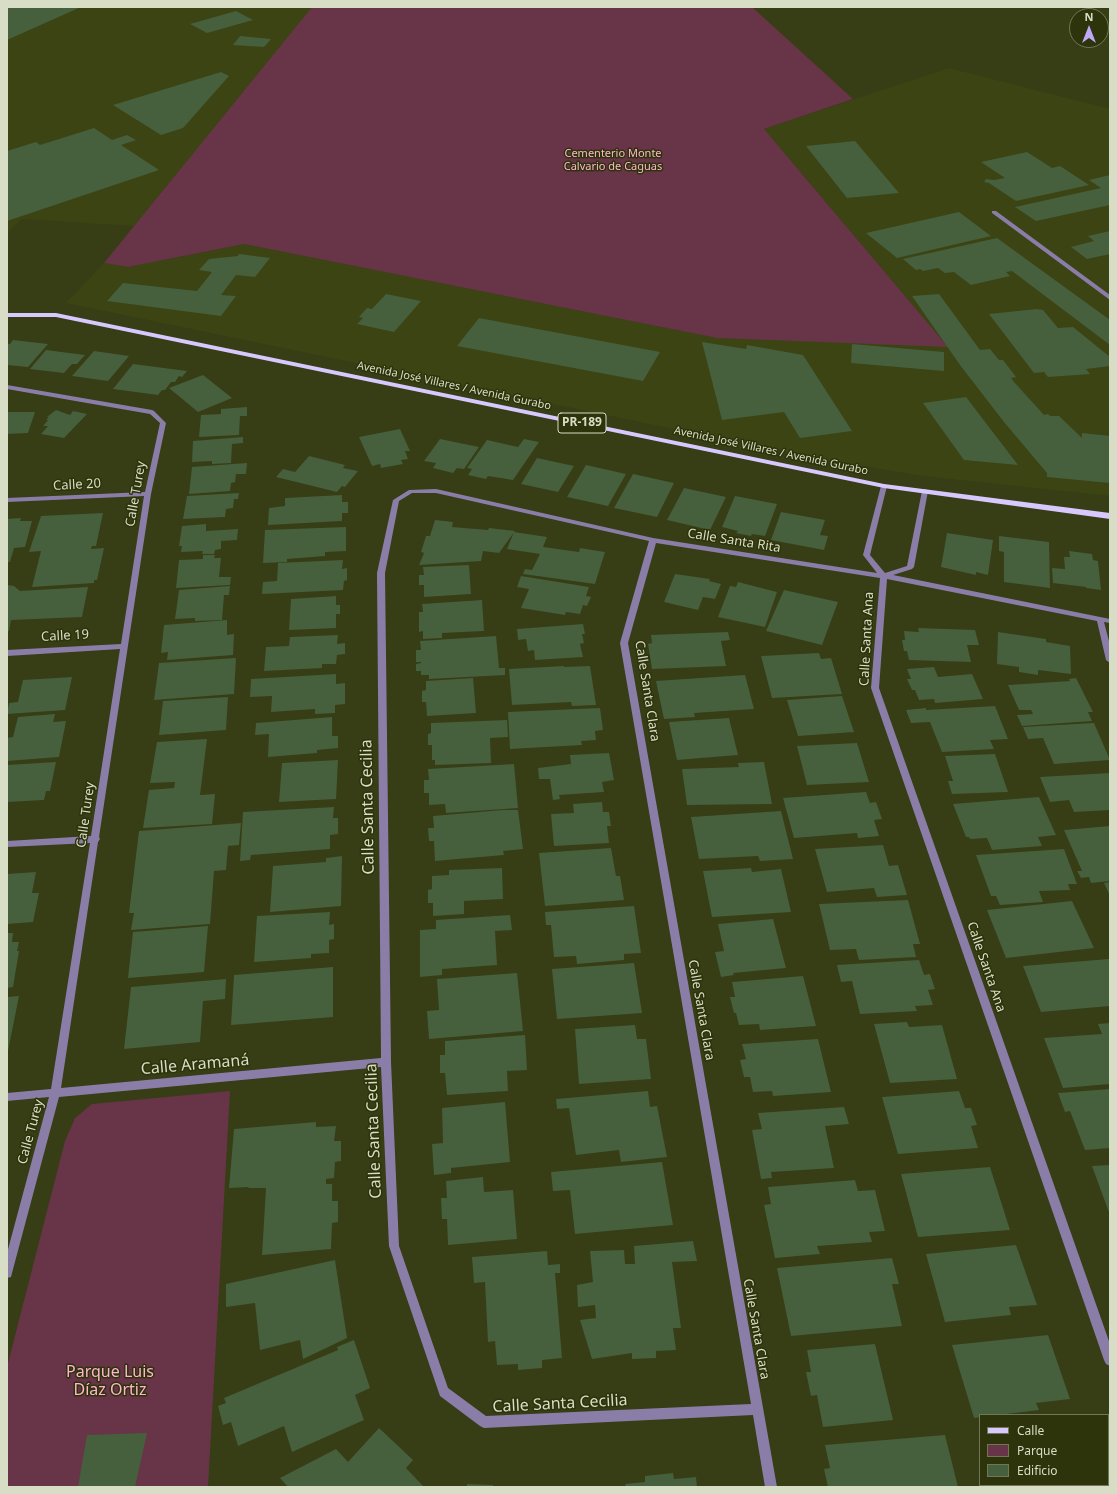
<!DOCTYPE html>
<html>
<head>
<meta charset="utf-8">
<style>
	body { margin:0 }
	#map { position:relative; width:1117px; height:1494px; overflow:hidden; background:#373d15; font-family:"Noto Sans",sans-serif }
	canvas { display:block }
	.frame { position:absolute; inset:0; border:8px solid #d8ddc6; pointer-events:none }
	.legend { position:absolute; left:979px; top:1414px; width:130px; height:72px; box-sizing:border-box; background:#2d330a; border:1px solid #717755; margin:0; padding:5px 7px; list-style:none; font-size:12px; color:#d8ddc6 }
	.legend li { display:flex; align-items:center; gap:8px; height:20px }
	.legend b { width:20px; border:1px solid #717755 }
	.north { position:absolute; left:1069px; top:8px; width:40px; height:40px; box-sizing:border-box; background:#2d330a; border:1px solid #717755; border-radius:50%; rotate:0deg; font-size:11px; font-weight:700; line-height:16px; text-align:center; color:#d8ddc6 }
	.north::after { content:''; display:block; margin:auto; width:14px; height:18px; background:#bfa9f4; clip-path:polygon(50% 0,100% 100%,50% 72%,0 100%) }
</style>
</head>
<body>
<div id="map">
<canvas width="1117" height="1494"></canvas>
<div class="frame"></div>
<ul class="legend">
<li><b style="height:5px;background:#d7c9fd"></b>Calle</li>
<li><b style="height:11px;background:#683447"></b>Parque</li>
<li><b style="height:11px;background:#465f3d"></b>Edificio</li>
</ul>
<div class="north">N</div>
</div>
<script>
const g = document.querySelector('canvas').getContext('2d');
g.lineJoin = 'round';
function fill(path, color) { g.fillStyle = color; g.fill(path, 'evenodd'); }
const poly = rows => new Path2D(rows.map(r => 'M' + r).join(''));
function drawText(font, color, halo, rows, align = 'center') {
  g.font = font + ' "Noto Sans",sans-serif'; g.lineWidth = 3; g.setLineDash([]); g.textBaseline = 'middle'; g.strokeStyle = halo; g.fillStyle = color; for (const [text, x, y, turn = 0] of rows) {
    g.save(); g.translate(x, y); g.rotate((+turn || 0) * Math.PI / 180); g.textAlign = isNaN(turn) ? turn : align; if (halo) g.strokeText(text, 0, 0); g.fillText(text, 0, 0); g.restore();
  }
}
function strokePath(path, color, width, dash) { g.strokeStyle = color; g.lineWidth = width; g.lineCap = dash ? 'butt' : 'round'; g.setLineDash(dash || []); g.stroke(path); }
fill(poly([
	[7,7,312,7,134,226,22,219,7,233],
	[949,68,1110,109,1110,496,922,476,804,456,66,303,104,263,128,267,244,244,717,338,947,346,764,129]
]), '#3c4413');
fill(poly([
	[312,7,752,7,853,99,764,129,948,347,717,338,244,244,128,267,104,263],
	[230,1091,208,1487,7,1487,7,1367,65,1141,75,1118,92,1104]
]), '#683447');
fill(poly([
	[7,7,81,7,7,40],
	[236,11,253,20,207,33,190,24],
	[240,36,271,39,264,47,233,45],
	[221,72,229,76,183,128,161,135,113,105],
	[94,128,112,140,127,135,136,140,121,145,159,170,7,221,7,151,36,142,40,145],
	[855,141,899,193,847,198,806,146],
	[1027,152,1052,168,1060,166,1089,185,1016,201,989,183,984,182,986,179,994,180,1005,178,981,162],
	[1110,175,1110,205,1036,221,1015,207,1101,188,1089,180],
	[959,212,991,236,897,258,866,233],
	[1110,231,1110,254,1087,259,1071,247,1094,241,1088,236],
	[997,238,1110,320,1110,345,1012,271,1006,272,1010,276,971,285,954,272,945,273,938,268,923,271,920,269,916,270,903,259],
	[239,254,270,258,255,277,236,275,221,295,236,296,221,316,107,301,123,283,197,291,212,272,199,270,209,259,238,256],
	[386,294,421,301,394,332,357,324,363,318,359,317,367,308,372,309],
	[939,294,980,350,990,349,999,360,1003,360,1016,377,1011,378,1014,382,1044,415,1048,414,1050,416,1059,416,1082,438,1082,433,1110,436,1110,483,1047,477,1047,473,1004,422,960,365,912,296],
	[1037,309,1043,310,1058,328,1073,327,1110,357,1110,366,1086,369,1090,374,1048,377,1044,372,1034,373,989,314],
	[479,318,660,352,643,381,457,346],
	[13,340,48,344,28,367,7,365,7,344,10,344],
	[702,342,746,349,747,345,803,355,852,431,800,438,784,412,722,420],
	[852,344,944,352,944,371,851,363],
	[46,350,85,355,77,364,72,364,64,373,30,369],
	[94,351,129,356,108,381,72,376],
	[133,364,187,371,182,377,179,376,175,382,171,382,165,390,162,390,158,395,113,389],
	[203,375,232,398,198,412,169,388],
	[966,397,1018,465,964,460,923,403],
	[247,407,247,416,240,416,239,435,199,437,201,415,221,414,221,409],
	[56,410,70,415,73,411,87,414,64,438,41,434,48,426,43,426,48,420,46,420,49,417,47,417],
	[7,412,35,412,28,433,7,434],
	[400,429,410,451,405,451,408,459,401,460,403,464,381,468,380,464,372,466,359,437],
	[243,437,243,443,232,444,231,463,212,464,212,461,192,462,193,441],
	[440,439,479,447,464,469,457,468,453,473,433,468,436,463,424,461],
	[524,439,539,442,513,480,488,476,486,479,468,475,472,469,467,468,487,440,518,447],
	[309,456,345,465,343,468,358,471,345,487,342,486,337,492,276,477,283,469,295,472],
	[537,458,574,466,558,492,521,484],
	[247,463,246,474,236,474,235,482,231,483,230,491,189,494,192,467],
	[586,465,626,474,608,506,567,497],
	[633,474,674,483,657,517,614,508],
	[684,488,726,497,710,530,667,520],
	[239,493,238,499,234,499,233,508,226,509,225,517,183,519,187,496],
	[342,495,342,502,348,502,348,513,342,513,342,521,268,525,269,508,285,506,285,498],
	[735,496,777,504,765,536,752,534,751,536,736,533,738,531,722,527],
	[781,512,825,520,820,535,828,536,824,550,771,540],
	[103,513,96,546,92,546,91,549,104,548,97,580,94,580,94,583,32,587,41,551,29,552,41,516],
	[21,518,20,521,32,521,25,547,14,548,10,562,7,562,7,519],
	[435,520,453,522,452,527,488,530,489,528,515,531,499,553,483,551,481,561,419,565,424,553,421,552,426,536,430,536],
	[206,524,206,531,238,529,237,540,221,541,221,549,215,550,214,554,202,554,203,551,181,552,182,546,179,546,182,526],
	[346,527,346,551,325,552,325,556,287,559,287,562,263,563,265,530],
	[514,532,547,537,543,547,579,552,580,548,605,552,595,584,523,574,525,569,532,570,540,554,507,549],
	[947,533,993,540,988,575,976,572,976,575,941,567],
	[999,536,1049,542,1050,588,1004,582,1004,552,999,551],
	[1069,551,1092,554,1093,560,1098,561,1101,590,1086,588,1086,587,1053,583,1052,568,1065,569,1064,557,1070,557],
	[203,555,215,555,214,558,221,558,219,577,231,577,230,585,176,588,179,560,203,559],
	[343,560,342,569,347,568,347,580,344,581,343,590,262,594,263,582,277,581,278,563],
	[469,565,471,594,424,597,424,585,419,585,419,575,424,575,423,567],
	[675,574,710,579,709,581,721,584,715,599,703,597,698,610,664,602],
	[521,576,589,587,586,596,591,597,587,606,583,605,580,614,566,612,565,615,521,608,529,589,517,587],
	[738,582,777,592,765,627,718,617,730,586,736,587],
	[7,585,14,586,20,591,88,587,82,617,11,620,9,631,7,631],
	[230,586,229,595,224,595,222,620,195,621,195,618,175,619,179,590],
	[784,590,838,602,822,645,766,631],
	[336,596,336,605,340,605,340,614,336,614,336,628,289,630,291,599],
	[482,600,484,631,442,633,442,638,423,639,423,631,419,632,419,612,423,612,422,604],
	[227,620,227,635,234,634,233,655,167,660,168,652,161,653,164,625],
	[583,624,585,634,582,634,584,643,580,644,583,657,535,660,534,650,528,651,526,639,518,640,517,629],
	[918,628,975,630,979,645,967,645,971,662,909,660,907,651,904,651,902,640,905,640,904,631,919,632],
	[728,632,730,640,721,641,726,666,652,669,648,644,652,643,651,635],
	[998,632,1046,639,1046,642,1070,646,1071,674,1038,670,1038,675,1019,672,1019,667,997,664],
	[338,635,337,644,345,643,345,654,337,655,336,664,322,664,322,668,264,671,266,647,289,646,290,637],
	[496,636,499,668,505,668,505,675,429,679,429,675,421,675,421,671,416,671,416,664,421,663,421,662,416,662,416,650,421,650,420,641],
	[819,653,821,659,831,658,842,694,772,698,761,656],
	[236,658,234,694,154,700,159,663],
	[564,666,564,667,590,666,596,705,572,706,571,702,512,705,509,669],
	[934,667,938,677,972,674,983,699,935,703,934,699,919,700,915,690,912,690,907,679,911,679,907,669],
	[336,674,336,684,345,683,345,704,335,705,335,713,315,714,315,709,271,712,272,696,250,697,251,679],
	[745,675,754,709,694,713,695,717,664,719,656,681],
	[72,677,65,710,7,714,9,703,18,702,23,680],
	[473,678,476,713,427,716,426,702,422,702,422,691,426,690,426,681],
	[1076,678,1093,712,1088,712,1092,721,1022,726,1017,715,1033,714,1031,710,1019,710,1008,685,1070,681,1069,679],
	[842,696,854,732,798,736,787,700],
	[228,697,226,730,159,735,163,701],
	[995,706,1008,739,990,740,994,749,942,752,930,722,911,723,906,710,926,708,926,710],
	[600,708,603,730,595,731,596,740,581,741,582,745,510,749,508,712],
	[55,714,53,722,66,721,59,757,7,761,7,738,13,737,18,717],
	[332,717,332,736,338,736,338,748,317,750,317,753,268,757,269,734,255,735,256,723],
	[729,718,738,755,677,760,669,722],
	[507,720,508,737,490,738,491,763,435,765,435,760,432,760,432,745,428,745,428,734,431,733,431,723],
	[1094,723,1110,760,1054,764,1043,738,1028,739,1023,727],
	[207,739,200,795,215,794,212,824,143,828,149,790,174,788,175,782,150,783,157,742],
	[857,743,869,782,807,785,797,746],
	[609,753,614,780,602,782,604,792,559,795,560,799,553,800,550,779,539,779,538,768,571,764,570,755],
	[995,754,1008,792,952,794,948,781,953,781,945,756],
	[338,760,336,799,279,802,282,763],
	[56,762,50,791,46,791,44,800,7,802,7,765],
	[764,762,772,804,687,805,682,769,739,767,738,763],
	[514,764,518,808,446,813,445,804,429,805,429,793,424,793,424,780,429,780,428,769],
	[1110,773,1110,810,1074,812,1069,800,1050,802,1040,777],
	[866,792,870,803,876,802,882,819,874,820,879,836,858,838,857,833,794,838,783,798],
	[1039,797,1056,835,1038,837,1042,846,992,850,987,838,970,839,969,837,966,837,953,804],
	[602,802,603,812,609,812,611,826,607,826,609,843,554,846,551,814,574,813,573,804],
	[334,807,333,818,338,818,338,834,330,835,330,849,251,855,250,860,240,861,243,812],
	[502,810,518,810,523,849,503,851,504,855,435,861,434,841,429,841,428,828,434,828,433,816],
	[781,811,793,859,760,861,758,856,699,859,691,817],
	[241,823,239,845,228,846,226,870,214,871,210,924,131,930,134,913,129,913,139,831],
	[1110,826,1110,881,1091,883,1089,877,1081,878,1077,871,1082,871,1064,830],
	[883,845,889,866,898,865,907,895,877,897,874,888,827,892,815,849],
	[611,848,616,876,620,876,624,900,545,906,539,853],
	[1064,849,1077,884,1068,884,1070,890,1039,891,1043,902,1000,905,996,896,991,896,976,855],
	[342,856,341,906,270,912,273,866,326,862,326,858],
	[502,868,503,899,464,901,464,914,433,916,433,903,428,903,428,890,432,889,432,876,449,875,449,870],
	[751,868,752,872,781,869,791,912,712,917,703,871],
	[36,872,32,893,39,893,33,922,7,924,7,874],
	[1110,882,1110,896,1104,883],
	[908,900,920,944,913,944,916,957,859,960,856,949,830,950,819,904],
	[1072,901,1094,948,1006,958,987,910],
	[634,906,641,953,624,954,624,960,577,964,576,956,554,957,551,925,546,925,545,912],
	[330,912,329,925,334,924,334,939,329,940,329,953,311,954,311,958,254,962,257,916],
	[510,915,512,930,495,931,497,965,442,969,442,975,420,977,420,930,436,929,436,920],
	[773,919,786,968,733,973,734,975,721,977,715,952,724,951,718,924],
	[208,926,204,972,128,978,133,932],
	[7,933,13,933,12,942,19,942,17,951,19,951,13,987,7,988],
	[1109,959,1110,1006,1041,1012,1023,966],
	[919,960,924,975,930,974,935,989,928,990,933,1005,915,1006,917,1011,860,1014,852,981,841,982,837,965],
	[634,963,642,1013,557,1019,552,969],
	[333,967,333,1017,231,1025,234,975],
	[517,973,523,1031,429,1039,427,1011,439,1010,437,979],
	[803,976,816,1026,760,1030,759,1024,739,1025,736,1013,734,1013,730,997,735,997,732,982],
	[226,979,225,999,203,1001,200,1042,124,1049,131,987],
	[19,996,8,1051,7,1051,7,997],
	[907,1022,909,1027,942,1025,957,1079,890,1083,874,1024],
	[1110,1023,1110,1084,1063,1088,1044,1038,1102,1034,1098,1024],
	[635,1025,637,1039,646,1039,651,1079,579,1084,575,1029],
	[525,1035,527,1070,507,1071,508,1091,447,1095,445,1073,440,1073,440,1055,445,1055,445,1041],
	[818,1039,831,1092,773,1096,772,1091,753,1092,750,1077,744,1077,740,1060,746,1059,742,1044],
	[1110,1089,1110,1148,1085,1150,1070,1111,1065,1112,1058,1093],
	[648,1091,650,1107,657,1106,667,1157,621,1162,619,1150,576,1155,569,1108,557,1109,556,1099],
	[959,1091,965,1108,971,1108,977,1125,971,1126,978,1148,898,1154,882,1097],
	[505,1102,510,1162,451,1168,451,1173,434,1175,432,1144,443,1143,442,1108],
	[844,1107,849,1124,825,1126,834,1168,771,1172,772,1178,761,1179,752,1130,762,1129,758,1113],
	[316,1122,316,1127,336,1126,334,1141,341,1141,341,1161,335,1162,334,1178,326,1179,326,1184,332,1184,332,1201,338,1201,338,1222,332,1223,331,1249,262,1255,266,1188,249,1188,248,1187,229,1188,234,1129],
	[662,1162,673,1225,575,1234,570,1190,553,1191,551,1172],
	[1110,1165,1110,1215,1092,1166],
	[990,1167,1010,1230,918,1237,901,1174],
	[483,1177,484,1192,513,1190,517,1239,448,1245,447,1219,442,1219,441,1198,447,1198,446,1181],
	[855,1180,858,1191,875,1190,885,1231,869,1232,872,1242,817,1246,820,1254,775,1258,764,1205,771,1204,768,1187],
	[693,1241,697,1261,672,1262,681,1328,673,1328,676,1350,656,1351,656,1358,632,1359,632,1353,592,1359,580,1320,596,1318,595,1305,578,1307,577,1285,593,1282,590,1251,624,1250,625,1264,635,1264,634,1246],
	[1016,1245,1037,1305,1009,1307,1011,1315,945,1322,926,1254],
	[547,1251,548,1265,560,1264,560,1273,555,1273,562,1358,542,1360,542,1368,518,1370,518,1364,497,1365,495,1341,488,1342,485,1282,474,1283,472,1257],
	[892,1258,899,1284,892,1284,902,1326,791,1336,777,1268],
	[335,1260,347,1338,303,1359,300,1340,260,1350,255,1303,226,1307,226,1284],
	[1048,1335,1070,1399,1036,1403,1039,1410,998,1415,980,1415,980,1417,974,1418,952,1345],
	[354,1340,370,1388,355,1395,364,1420,292,1452,284,1426,238,1446,231,1422,223,1425,218,1406,226,1403,224,1398,338,1350,337,1347],
	[875,1344,893,1420,823,1427,817,1395,811,1396,806,1372,811,1372,807,1350],
	[379,1428,413,1460,406,1468,424,1487,288,1487,280,1478,336,1449,348,1462],
	[147,1433,135,1487,78,1487,87,1435],
	[945,1435,958,1487,828,1487,824,1469,830,1468,825,1445],
	[673,1473,674,1479,696,1477,697,1487,626,1487,625,1484,645,1482,645,1476],
	[467,1484,493,1485,493,1487,467,1487],
	[1004,1485,1089,1485,1089,1487,1005,1487]
]), '#465f3d');
fill(poly([
	[992,211,996,211,1110,295,1110,300,992,213,992,211]
]), '#8a7ea9');
fill(poly([
	[7,385,152,410,154,411,166,423,151,494,99,837,100,839,98,842,61,1088,381,1058,377,573,393,500,409,490,436,489,653,538,877,573,863,555,881,486,884,484,887,486,870,555,885,573,907,566,922,491,925,489,928,491,914,567,912,569,893,575,1110,619,1110,623,1104,622,1110,645,1110,663,1106,660,1097,621,887,579,879,688,1110,1344,1110,1366,1106,1364,1104,1360,871,688,880,578,656,543,628,643,777,1487,765,1487,753,1415,484,1428,480,1426,440,1396,389,1246,381,1067,59,1097,12,1273,11,1277,7,1278,7,1253,49,1097,7,1101,7,1093,51,1089,90,843,7,847,7,841,91,836,120,649,7,656,7,650,121,644,144,496,7,502,7,498,145,492,160,423,150,414,7,389,7,385],
	[412,493,436,493,649,541,620,643,751,1404,486,1416,448,1388,399,1246,391,1062,385,573,399,501,412,493]
]), '#8a7ea9');
fill(poly([
	[7,313,56,313,884,484,1110,513,1110,519,884,488,56,317,7,317,7,313]
]), '#d7c9fd');
drawText('11px', '#ffb5ce', '#2d330a', [
	["Cementerio Monte",613,154],
	["Calvario de Caguas",613,167]
]);
drawText('11px', '#d8ddc6', '#2d330a', [
	["Avenida José Villares / Avenida Gurabo",454,386,12],
	["Avenida José Villares / Avenida Gurabo",771,451,12]
]);
for (const [x, y, w] of [
	[582,423,48]
]) { const box = new Path2D(); box.roundRect(x - w / 2, y - 10, w, 20, 3); g.fillStyle = '#2d330a'; g.fill(box); strokePath(box, '#d8ddc6', 1); }
drawText('bold 12px', '#d8ddc6', null, [
	["PR-189",582,423]
]);
drawText('13px', '#d8ddc6', '#2d330a', [
	["Calle 20",77,485,-3],
	["Calle Turey",136,494,-80],
	["Calle Santa Rita",734,541,9],
	["Calle 19",65,636,-3],
	["Calle Santa Ana",867,639,-87],
	["Calle Santa Clara",647,691,81],
	["Calle Turey",86,815,-82],
	["Calle Santa Ana",986,967,71],
	["Calle Santa Clara",701,1010,80],
	["Calle Turey",31,1132,-75],
	["Calle Santa Clara",756,1329,80]
]);
drawText('16px', '#d8ddc6', '#2d330a', [
	["Calle Santa Cecilia",368,807,-91],
	["Calle Aramaná",195,1065,-5],
	["Calle Santa Cecilia",374,1131,-92],
	["Calle Santa Cecilia",560,1404,-3]
]);
drawText('16px', '#ffb5ce', '#2d330a', [
	["Parque Luis",110,1372],
	["Díaz Ortiz",110,1390]
]);
</script>
</body>
</html>
